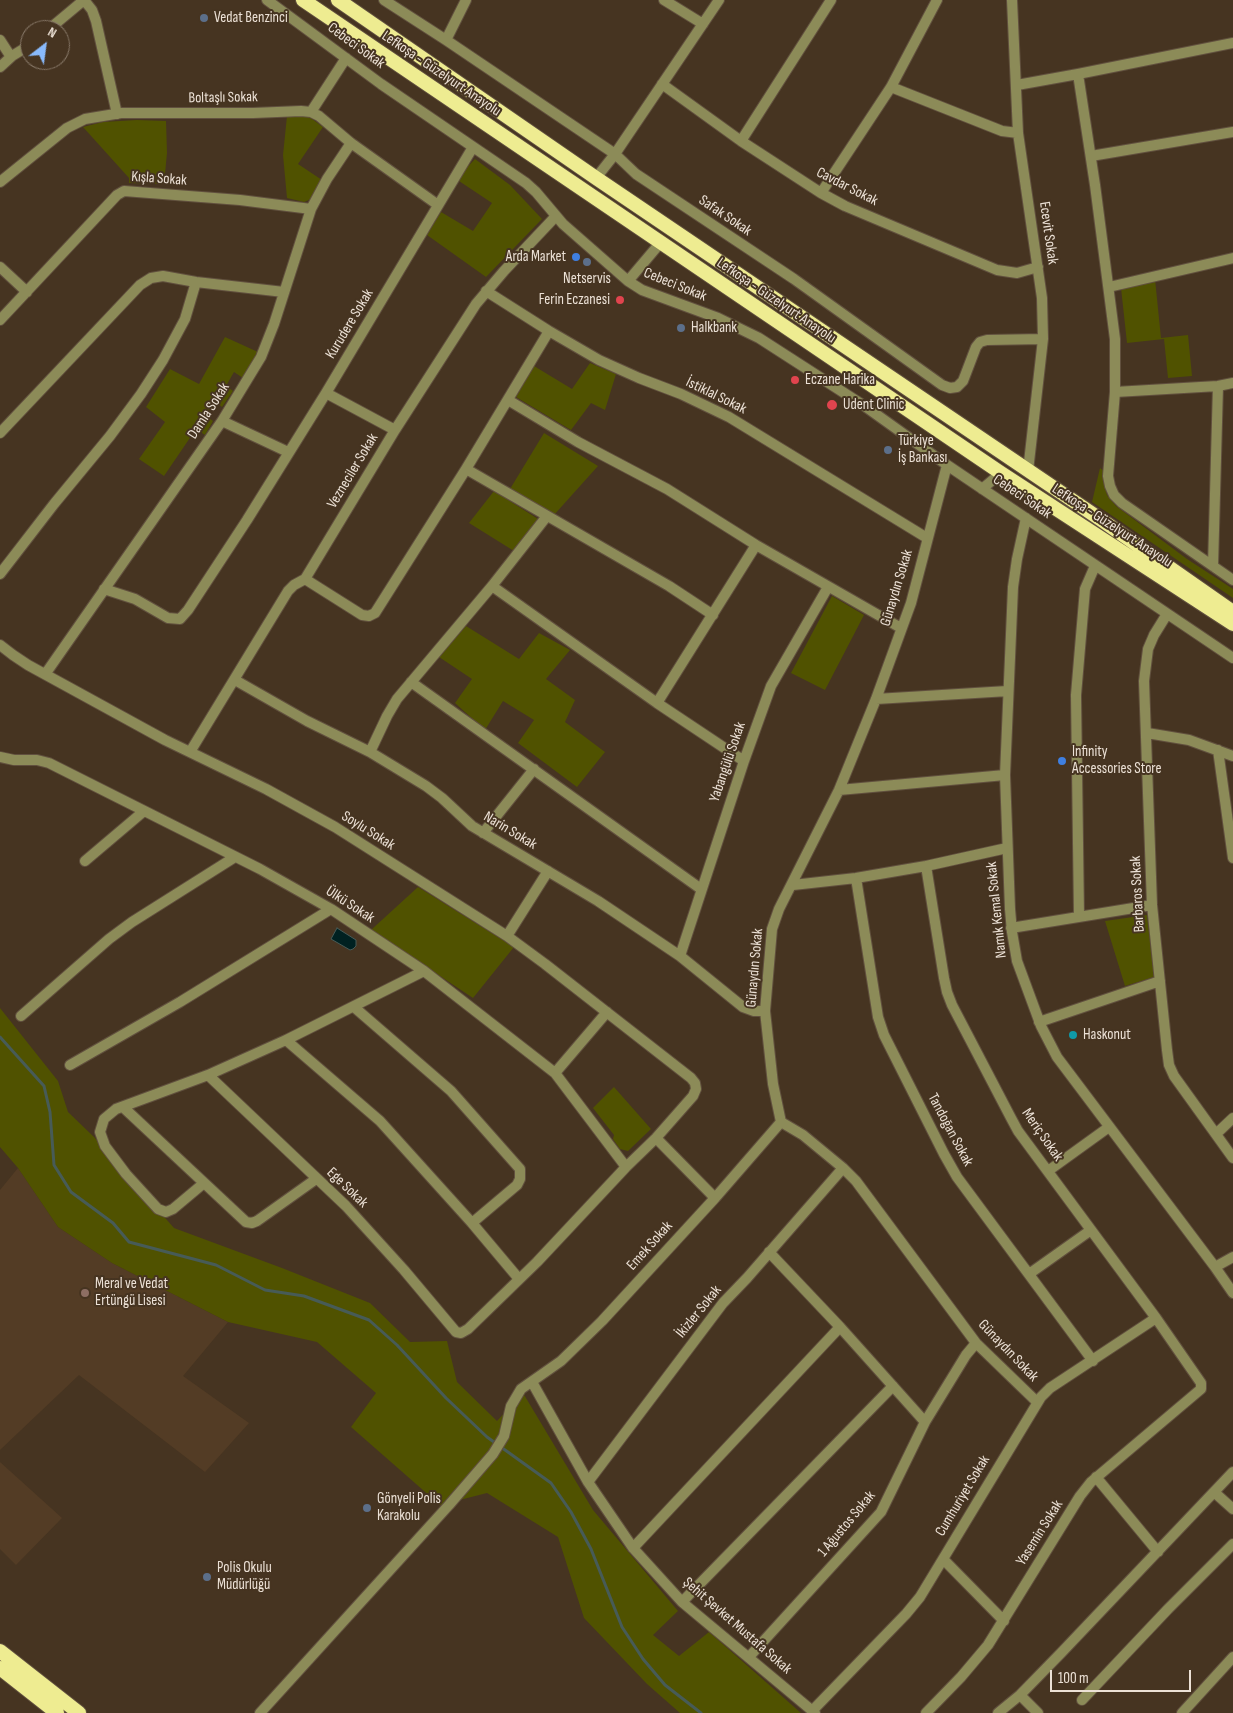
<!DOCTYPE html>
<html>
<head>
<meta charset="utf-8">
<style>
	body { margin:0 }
	#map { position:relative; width:1233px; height:1713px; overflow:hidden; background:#463421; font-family:"Sofia Sans Condensed",sans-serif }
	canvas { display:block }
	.north { position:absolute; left:20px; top:20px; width:50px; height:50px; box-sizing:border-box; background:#463421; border:1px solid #887969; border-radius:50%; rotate:30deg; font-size:14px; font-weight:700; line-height:20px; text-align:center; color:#ece1d6 }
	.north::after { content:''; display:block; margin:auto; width:18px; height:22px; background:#89bafc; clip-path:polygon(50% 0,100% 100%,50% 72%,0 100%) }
	.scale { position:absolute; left:1050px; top:1670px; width:141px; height:22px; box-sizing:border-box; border:2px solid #ece1d6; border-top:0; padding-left:6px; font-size:15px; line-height:18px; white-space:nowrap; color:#ece1d6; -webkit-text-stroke:4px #463421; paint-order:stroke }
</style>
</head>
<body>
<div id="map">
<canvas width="1233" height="1713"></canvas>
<div class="north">N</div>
<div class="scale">100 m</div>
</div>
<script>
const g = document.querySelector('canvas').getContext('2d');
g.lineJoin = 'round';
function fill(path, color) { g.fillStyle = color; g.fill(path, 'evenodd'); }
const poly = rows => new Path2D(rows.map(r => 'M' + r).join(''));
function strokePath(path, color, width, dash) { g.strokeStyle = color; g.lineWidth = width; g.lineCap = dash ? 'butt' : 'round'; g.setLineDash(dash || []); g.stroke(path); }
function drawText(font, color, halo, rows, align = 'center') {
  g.font = font + ' "Sofia Sans Condensed",sans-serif'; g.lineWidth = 4; g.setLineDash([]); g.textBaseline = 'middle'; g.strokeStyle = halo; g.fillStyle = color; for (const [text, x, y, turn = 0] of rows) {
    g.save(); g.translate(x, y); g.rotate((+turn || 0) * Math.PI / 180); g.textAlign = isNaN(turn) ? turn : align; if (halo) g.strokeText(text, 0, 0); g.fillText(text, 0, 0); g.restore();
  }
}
fill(poly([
	[18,1168,58,1227,112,1263,228,1322,183,1376,249,1423,205,1472,79,1375,0,1450,0,1190],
	[0,1462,62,1518,16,1565,0,1549]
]), '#533c25');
fill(poly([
	[302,114,308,116,323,127,298,164,322,180,311,199,304,202,287,198,283,155,287,116],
	[137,120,166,121,167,153,164,184,129,183,129,178,83,127,103,122],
	[475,159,510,185,542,219,486,277,427,235,441,212,473,231,492,203,456,179],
	[1155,279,1161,338,1188,335,1192,376,1168,378,1164,339,1127,343,1121,288],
	[225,337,258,352,243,378,234,372,226,386,233,391,222,407,216,402,206,416,213,421,205,435,196,429,164,476,139,459,165,422,146,407,170,369,199,384],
	[590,363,616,374,605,410,591,403,571,430,516,397,534,366,572,389],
	[544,433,598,466,554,515,510,489],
	[1100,468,1105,472,1105,486,1107,495,1116,506,1187,559,1233,589,1233,598,1092,502],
	[494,491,538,519,514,551,469,523],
	[832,596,864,615,825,690,791,673],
	[466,626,519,659,539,633,570,650,546,679,575,700,565,722,605,752,577,787,518,743,534,720,503,701,485,730,455,703,472,679,439,657],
	[418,887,514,947,473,998,371,930],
	[1147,915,1154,977,1125,986,1105,921],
	[0,1008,58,1081,68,1112,94,1137,174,1228,282,1268,370,1303,410,1342,447,1341,457,1382,497,1421,523,1393,593,1510,678,1611,653,1635,679,1656,709,1632,801,1713,680,1713,647,1684,584,1618,558,1537,487,1493,440,1505,351,1427,376,1393,317,1342,228,1322,112,1263,58,1227,18,1168,0,1147],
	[614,1087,651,1129,628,1151,620,1149,613,1139,614,1135,593,1108]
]), '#505200');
const water = poly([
	[337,928,356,940,356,946,353,949,350,950,331,939,337,928]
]);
fill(water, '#002121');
strokePath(water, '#475b57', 1);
strokePath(poly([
	[0,1037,44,1086,50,1112,54,1165,71,1192,113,1223,129,1242,216,1265,265,1290,304,1296,369,1320,397,1345,446,1398,487,1437,551,1483,571,1512,591,1549,622,1627,643,1659,665,1685,701,1713]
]), '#475b57', 3);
const minor = poly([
	[84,0,92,10,96,21,117,114],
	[267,0,381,84,526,183,536,192,563,224,628,281,642,290,718,318,759,338,866,407,947,465,1233,658],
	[384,0,446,40,615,154,636,174,794,279,942,385,950,388,957,387,963,381,976,347,980,342,987,340,1043,339],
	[664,0,703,24],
	[1012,0,1018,133,1042,298,1043,339,1028,471],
	[48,30,84,0],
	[0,40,11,57],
	[446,40,466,0],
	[0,67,12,56,30,45],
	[1078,74,1095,185,1115,339,1115,392,1108,476,1110,486,1114,495,1122,503,1233,580],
	[662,84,741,141,821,193,845,206,997,270,1017,273,1038,267],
	[1017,85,1078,74,1233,43],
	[891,87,1002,131,1018,133],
	[311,112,346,58],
	[741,141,831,0],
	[1091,156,1233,132],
	[596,178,615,154,719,0],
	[0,182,67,128,85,119,121,113,253,113,301,111,311,112,319,116,351,143,438,205],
	[821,193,891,87,937,0],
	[0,267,27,292],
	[628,281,661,242],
	[1109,287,1233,258],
	[486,291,549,331,599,360,639,378,681,394,729,417,927,538],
	[0,320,117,195,124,191,240,200,311,209],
	[1115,392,1218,386,1233,383],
	[326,393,395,430],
	[508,400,578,442,667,489,756,545,901,628],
	[222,421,288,452],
	[0,433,140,285,151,278,163,276,196,282,284,292],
	[466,469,669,586,713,615],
	[982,489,1001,473],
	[1026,518,1017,559,1013,587,1005,775,1010,909,1012,932,1017,961,1041,1026,1057,1057,1215,1267,1233,1293],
	[1213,566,1218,386],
	[0,574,54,504,110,436,141,394,163,360,185,319,196,282],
	[305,579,362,615,369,616,375,613,466,469,549,331],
	[492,586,657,703,744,761],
	[104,589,135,599,168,618,180,619,188,610,247,520,326,393,473,147],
	[1167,614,1154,635,1148,649,1144,681,1152,905,1167,1050,1169,1065,1174,1076,1233,1158],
	[0,645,13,655,28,665,165,740,266,789,335,827,507,936,545,964,691,1078,695,1083,696,1089,693,1096,656,1138,626,1167,537,1262,468,1329,461,1333,456,1332,404,1270,346,1206,208,1075],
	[46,673,222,421,261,357,274,324,311,209,327,179,351,143],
	[235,680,307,721,370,752,426,786,442,798,472,826,598,901,680,956,743,1007,754,1011,765,1011],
	[411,682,701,889],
	[876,699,1008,691],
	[657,703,756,545],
	[1147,733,1189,740,1233,756],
	[1218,750,1233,858],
	[190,752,288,591,294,585,305,579,395,430,476,304,504,271,556,216],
	[370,752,387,716,397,699,492,586,547,516],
	[0,757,14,760,37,760,49,763,260,869,331,909,424,971,555,1073,626,1167],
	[839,790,1005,775],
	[483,833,534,769],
	[85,861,144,811],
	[856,878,878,1017,884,1035,944,1154,957,1177,1093,1361],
	[793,885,856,878,926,866,1007,848],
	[1079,916,1076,695,1085,589,1095,566],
	[1011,928,1152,905],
	[507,936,548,871],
	[680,956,744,761,771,686,828,587],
	[354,1007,451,1091,520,1169,520,1179,517,1185,472,1223],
	[21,1016,109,939,132,922,235,857],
	[1039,1022,1160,981],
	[286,1040,380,1121,472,1223,519,1279],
	[70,1065,180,1002,331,909],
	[555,1073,607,1012],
	[123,1107,246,1222,252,1223,257,1221,316,1179],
	[781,1122,773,1084,765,1011,772,929,779,909,839,790,876,699,911,603,947,465],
	[781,1122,803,1135,843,1168,856,1181,976,1343,1037,1402],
	[1216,1134,1233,1118],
	[656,1138,715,1198],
	[1048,1171,1109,1127],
	[204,1183,173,1209,166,1212,158,1209,126,1174,105,1146,100,1132,104,1119,116,1109,208,1075,286,1040,424,971],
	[769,1252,840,1327,925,1422],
	[1215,1267,1233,1257],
	[1029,1274,1091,1230],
	[532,1382,588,1482,633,1548,682,1602,815,1713],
	[1096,1477,1158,1552],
	[588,1482,723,1303,747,1278,843,1168],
	[1214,1492,1233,1509],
	[633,1548,840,1327],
	[943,1559,1004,1621],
	[682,1602,893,1386],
	[749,1657,881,1512,925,1422,966,1355,976,1343],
	[1020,1695,1038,1713],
	[1082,1700,1168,1609,1233,1544],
	[812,1711,906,1614,920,1597,1041,1397,1050,1388,1156,1318],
	[260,1713,449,1505,493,1454,504,1436,511,1406,521,1389,561,1361,602,1321,715,1198,781,1122],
	[926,1713,961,1677,988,1645,1080,1496,1091,1482,1201,1389,1201,1383,1156,1318,1018,1131,1011,1118,952,1005,947,992,944,978,926,866],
	[998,1713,1020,1695,1061,1653,1233,1472],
	[1182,1713,1233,1657]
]);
const trunk = poly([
	[303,0,1001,473,1233,624],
	[338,0,596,178,1100,519,1233,612],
	[0,1651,79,1713],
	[0,1668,57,1713]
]);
strokePath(minor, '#61503e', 12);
strokePath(trunk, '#61503e', 16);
strokePath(minor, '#8c8b58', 10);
strokePath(trunk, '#eeec91', 14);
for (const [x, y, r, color] of [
	[204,18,5,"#5c6f8a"],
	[576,257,5,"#3f7fe0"],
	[587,262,5,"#5c6f8a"],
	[620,300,5,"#e0444e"],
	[681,328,5,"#5c6f8a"],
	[795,380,5,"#e0444e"],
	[832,405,6,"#e0444e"],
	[888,450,5,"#5c6f8a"],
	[1062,761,5,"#3f7fe0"],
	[1073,1035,5,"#0f9aa8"],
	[85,1293,5,"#8d6e63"],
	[367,1508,5,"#5c6f8a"],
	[207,1577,5,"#5c6f8a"]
]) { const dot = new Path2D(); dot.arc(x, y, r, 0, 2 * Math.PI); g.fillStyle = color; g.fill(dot); strokePath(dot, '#463421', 2); }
drawText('15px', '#ece1d6', '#463421', [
	["Vedat Benzinci",214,18],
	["Arda Market",566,257,"right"],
	["Netservis",587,279,"center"],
	["Ferin Eczanesi",610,300,"right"],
	["Halkbank",691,328],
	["Eczane Harika",805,380],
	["Udent Clinic",843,405],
	["Türkiye",898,441],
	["İş Bankası",898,458],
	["Infinity",1072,752],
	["Accessories Store",1072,769],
	["Haskonut",1083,1035],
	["Meral ve Vedat",95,1284],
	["Ertüngü Lisesi",95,1301],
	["Gönyeli Polis",377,1499],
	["Karakolu",377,1516],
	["Polis Okulu",217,1568],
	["Müdürlüğü",217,1585]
], 'left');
drawText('15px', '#ece1d6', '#463421', [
	["Cebeci Sokak",356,46,36],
	["Lefkoşa - Güzelyurt Anayolu",441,74,34],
	["Boltaşlı Sokak",223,98,-1],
	["Kışla Sokak",159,179,4],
	["Cavdar Sokak",847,187,27],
	["Safak Sokak",725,216,34],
	["Ecevit Sokak",1048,233,82],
	["Cebeci Sokak",675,285,22],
	["Lefkoşa - Güzelyurt Anayolu",776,301,34],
	["Kurudere Sokak",350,324,-59],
	["İstiklal Sokak",716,396,26],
	["Damla Sokak",209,411,-57],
	["Vezneciler Sokak",353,471,-59],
	["Cebeci Sokak",1022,497,34],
	["Lefkoşa - Güzelyurt Anayolu",1112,526,33],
	["Günaydın Sokak",897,588,-73],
	["Yabangülü Sokak",728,762,-71],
	["Soylu Sokak",368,831,32],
	["Narin Sokak",510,831,31],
	["Barbaros Sokak",1138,894,-93],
	["Ülkü Sokak",350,905,33],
	["Namık Kemal Sokak",997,910,-96],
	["Günaydın Sokak",755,968,-85],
	["Tandoğan Sokak",950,1130,62],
	["Meriç Sokak",1042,1135,55],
	["Ege Sokak",347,1188,44],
	["Emek Sokak",650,1246,-48],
	["İkizler Sokak",699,1312,-51],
	["Günaydın Sokak",1008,1351,46],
	["Cumhuriyet Sokak",963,1496,-59],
	["1 Ağustos Sokak",847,1524,-50],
	["Yasemin Sokak",1040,1533,-58],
	["Şehit Şevket Mustafa Sokak",737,1626,41]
]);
</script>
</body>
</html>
